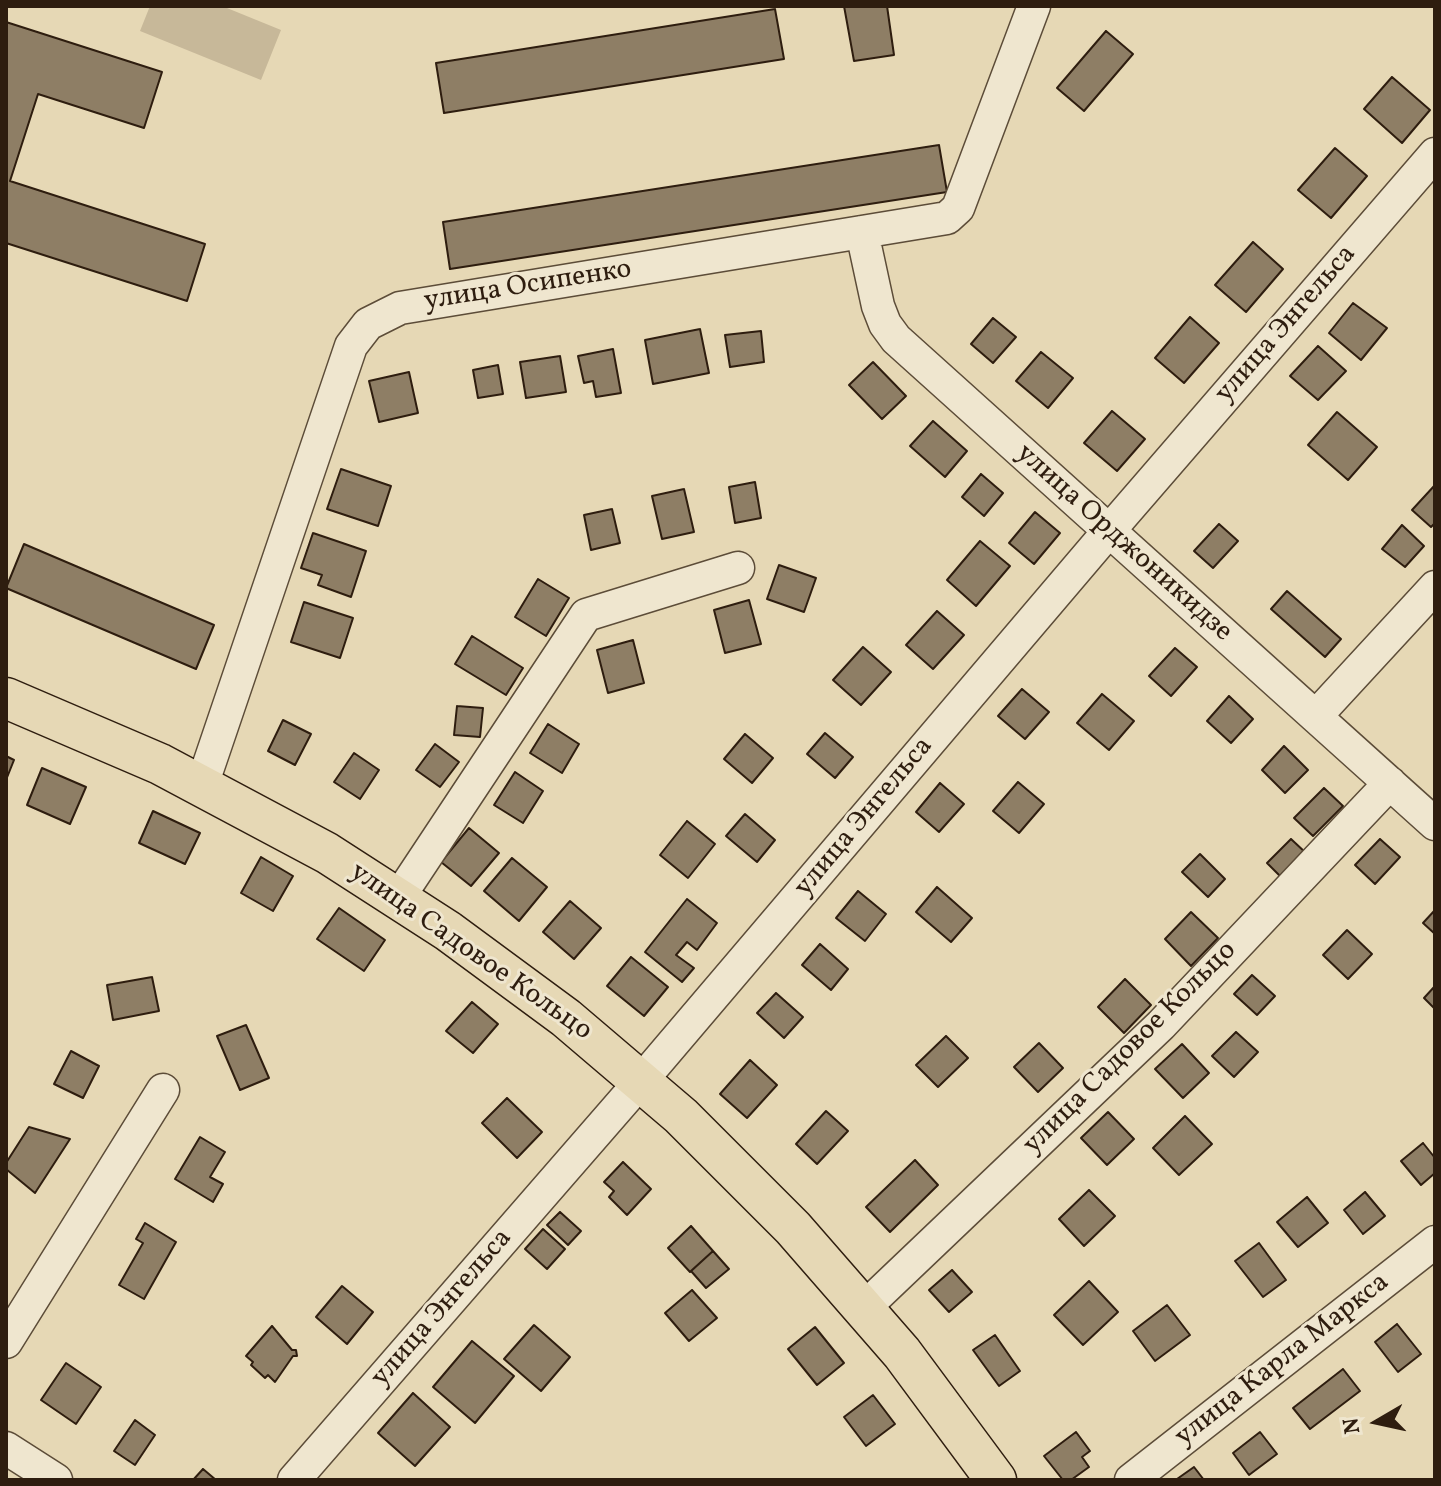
<!DOCTYPE html>
<html>
<head>
<meta charset="utf-8">
<style>
	body { margin:0 }
	#map { position:relative; width:1441px; height:1486px; overflow:hidden; background:#e6d8b5; font-family:Vollkorn,serif }
	canvas { display:block }
	.frame { position:absolute; inset:0; border:8px solid #2e1d0f; pointer-events:none }
	.north { position:absolute; left:1337px; top:1382px; width:80px; height:80px; -webkit-text-stroke:6px #efe6cf; paint-order:stroke; rotate:261deg; font-size:22px; font-weight:700; line-height:32px; text-align:center; color:#2e1d0f }
	.north::after { content:''; display:block; margin:auto; width:28px; height:36px; background:#2e1d0f; clip-path:polygon(50% 0,100% 100%,50% 72%,0 100%) }
</style>
</head>
<body>
<div id="map">
<canvas width="1441" height="1486"></canvas>
<div class="frame"></div>
<div class="north">N</div>
</div>
<script>
const g = document.querySelector('canvas').getContext('2d');
g.lineJoin = 'round';
function fill(path, color) { g.fillStyle = color; g.fill(path, 'evenodd'); }
const poly = rows => new Path2D(rows.map(r => 'M' + r).join(''));
function strokePath(path, color, width, dash) { g.strokeStyle = color; g.lineWidth = width; g.lineCap = dash ? 'butt' : 'round'; g.setLineDash(dash || []); g.stroke(path); }
function drawText(font, color, halo, rows, align = 'center') {
  g.font = font + ' Vollkorn,serif'; g.lineWidth = 6; g.setLineDash([]); g.textBaseline = 'middle'; g.strokeStyle = halo; g.fillStyle = color; for (const [text, x, y, turn = 0] of rows) {
    g.save(); g.translate(x, y); g.rotate((+turn || 0) * Math.PI / 180); g.textAlign = isNaN(turn) ? turn : align; if (halo) g.strokeText(text, 0, 0); g.fillText(text, 0, 0); g.restore();
  }
}
fill(poly([
	[150,6,222,6,281,30,261,80,140,31]
]), '#c7b899');
const building = poly([
	[844,6,887,6,894,55,854,61,844,6],
	[775,9,784,59,444,113,436,63,775,9],
	[6,22,162,72,144,128,38,94,10,181,205,244,187,301,6,243,6,22],
	[1106,31,1133,54,1084,111,1057,88,1106,31],
	[1392,77,1430,110,1402,143,1364,109,1392,77],
	[939,145,947,192,450,269,443,222,939,145],
	[1335,148,1367,176,1331,218,1298,190,1335,148],
	[1253,242,1283,269,1246,312,1215,285,1253,242],
	[1353,303,1387,328,1361,360,1329,333,1353,303],
	[1190,317,1219,343,1184,383,1155,358,1190,317],
	[993,318,1016,337,993,363,971,344,993,318],
	[700,329,709,373,653,384,645,340,700,329],
	[761,331,764,362,730,367,725,335,761,331],
	[1318,346,1346,371,1318,400,1290,376,1318,346],
	[613,349,621,393,596,397,593,381,584,383,578,356,613,349],
	[1041,352,1073,378,1048,408,1016,381,1041,352],
	[560,356,566,392,526,398,520,362,560,356],
	[873,362,906,396,882,419,849,385,873,362],
	[498,365,503,394,478,398,473,370,498,365],
	[409,372,418,413,379,422,369,381,409,372],
	[1112,411,1145,439,1117,471,1084,443,1112,411],
	[1337,412,1377,447,1348,480,1308,445,1337,412],
	[933,421,967,451,945,477,910,446,933,421],
	[341,469,391,486,378,526,327,509,341,469],
	[981,474,1003,493,984,516,962,497,981,474],
	[755,482,761,518,735,523,729,487,755,482],
	[1435,485,1435,523,1431,527,1412,510,1435,485],
	[684,489,694,532,662,539,652,496,684,489],
	[612,509,620,543,591,550,584,515,612,509],
	[1035,512,1060,533,1034,564,1009,543,1035,512],
	[1219,524,1238,541,1213,568,1194,551,1219,524],
	[1402,525,1424,546,1405,567,1382,549,1402,525],
	[313,533,366,551,351,597,318,585,322,575,301,568,313,533],
	[980,541,1010,566,976,606,947,580,980,541],
	[24,544,214,625,196,669,6,588,24,544],
	[779,565,816,578,804,612,767,599,779,565],
	[538,579,569,598,546,636,515,617,538,579],
	[1287,591,1341,639,1325,657,1271,609,1287,591],
	[749,600,761,644,725,653,714,610,749,600],
	[304,602,353,618,340,658,291,642,304,602],
	[937,611,964,635,933,669,906,645,937,611],
	[472,636,523,668,506,695,455,664,472,636],
	[633,640,644,683,608,693,597,650,633,640],
	[863,647,891,672,861,705,833,680,863,647],
	[1175,648,1197,667,1171,696,1149,676,1175,648],
	[1022,689,1049,712,1025,739,998,716,1022,689],
	[1102,694,1134,721,1109,750,1077,723,1102,694],
	[1229,696,1253,719,1231,743,1207,721,1229,696],
	[457,706,483,708,480,737,454,735,457,706],
	[283,720,311,734,295,765,268,751,283,720],
	[548,724,579,744,562,773,530,753,548,724],
	[825,733,853,757,835,778,807,754,825,733],
	[745,734,773,758,752,783,724,759,745,734],
	[435,744,459,762,440,787,416,770,435,744],
	[1284,746,1308,770,1285,793,1262,770,1284,746],
	[354,753,379,770,360,799,334,782,354,753],
	[6,756,14,760,6,780,6,756],
	[42,768,86,787,70,824,27,805,42,768],
	[515,772,543,791,523,823,494,805,515,772],
	[1018,782,1044,804,1019,833,993,811,1018,782],
	[940,783,964,804,939,832,916,812,940,783],
	[1324,788,1343,806,1313,836,1294,818,1324,788],
	[153,811,200,833,185,864,139,843,153,811],
	[745,814,775,840,757,862,726,836,745,814],
	[687,821,715,844,688,878,660,855,687,821],
	[469,828,499,853,471,886,441,862,469,828],
	[1291,839,1307,854,1283,879,1267,863,1291,839],
	[1380,839,1400,857,1375,884,1355,865,1380,839],
	[1200,854,1225,879,1208,897,1182,872,1200,854],
	[261,857,293,876,273,911,241,893,261,857],
	[512,858,547,887,519,921,484,891,512,858],
	[937,887,972,918,951,942,916,912,937,887],
	[858,891,886,914,865,941,836,918,858,891],
	[687,899,717,923,697,950,687,942,676,955,694,968,682,982,645,952,687,899],
	[570,901,601,928,574,959,543,932,570,901],
	[339,908,385,940,364,971,317,939,339,908],
	[1435,910,1435,934,1423,923,1435,910],
	[1191,912,1218,938,1191,966,1165,939,1191,912],
	[1347,930,1372,954,1348,979,1323,955,1347,930],
	[820,944,848,969,831,990,802,965,820,944],
	[631,957,668,987,644,1016,607,986,631,957],
	[1252,975,1275,996,1257,1015,1234,994,1252,975],
	[152,977,159,1011,113,1020,107,985,152,977],
	[1125,979,1151,1005,1124,1033,1098,1007,1125,979],
	[1435,986,1435,1009,1424,998,1435,986],
	[776,993,803,1017,784,1038,757,1013,776,993],
	[472,1002,498,1024,473,1053,446,1031,472,1002],
	[246,1025,269,1078,240,1090,217,1036,246,1025],
	[1236,1032,1258,1052,1234,1077,1212,1056,1236,1032],
	[946,1036,968,1058,938,1087,916,1065,946,1036],
	[1039,1043,1063,1068,1038,1092,1014,1067,1039,1043],
	[1182,1044,1209,1073,1183,1098,1155,1069,1182,1044],
	[71,1051,99,1066,83,1098,54,1084,71,1051],
	[750,1060,777,1085,747,1118,720,1094,750,1060],
	[507,1098,542,1132,517,1158,482,1123,507,1098],
	[826,1111,848,1131,817,1164,796,1144,826,1111],
	[1108,1112,1134,1139,1107,1165,1081,1138,1108,1112],
	[1185,1116,1212,1144,1179,1175,1153,1148,1185,1116],
	[29,1127,70,1139,35,1193,6,1169,6,1163,29,1127],
	[200,1137,225,1152,210,1177,223,1184,213,1202,175,1179,200,1137],
	[1423,1143,1435,1158,1435,1173,1421,1185,1401,1161,1423,1143],
	[915,1160,938,1185,890,1232,866,1207,915,1160],
	[623,1162,651,1189,627,1215,609,1197,614,1191,604,1182,623,1162],
	[1089,1190,1115,1216,1084,1246,1059,1219,1089,1190],
	[1365,1192,1385,1216,1363,1234,1344,1210,1365,1192],
	[1307,1197,1328,1223,1298,1247,1277,1222,1307,1197],
	[560,1212,581,1231,568,1245,547,1225,560,1212],
	[145,1223,176,1242,144,1299,119,1285,143,1243,136,1239,145,1223],
	[691,1226,713,1251,690,1272,668,1248,691,1226],
	[543,1229,565,1249,547,1269,525,1249,543,1229],
	[1259,1243,1286,1280,1263,1297,1235,1261,1259,1243],
	[713,1251,729,1269,706,1288,691,1271,713,1251],
	[952,1270,972,1292,949,1312,929,1290,952,1270],
	[1089,1281,1118,1312,1083,1345,1054,1315,1089,1281],
	[342,1286,373,1312,347,1344,316,1317,342,1286],
	[692,1290,717,1318,689,1341,665,1313,692,1290],
	[1167,1305,1190,1335,1155,1361,1133,1331,1167,1305],
	[1397,1324,1421,1354,1398,1372,1375,1342,1397,1324],
	[534,1325,570,1357,541,1391,504,1359,534,1325],
	[272,1326,292,1350,296,1350,297,1356,293,1356,275,1382,268,1375,265,1378,251,1365,253,1362,246,1356,272,1326],
	[815,1327,844,1363,817,1385,788,1349,815,1327],
	[995,1335,1020,1371,999,1386,973,1350,995,1335],
	[472,1341,514,1376,475,1423,433,1387,472,1341],
	[66,1363,101,1387,76,1424,41,1400,66,1363],
	[1343,1369,1360,1391,1310,1429,1293,1408,1343,1369],
	[413,1393,450,1427,415,1466,378,1433,413,1393],
	[873,1395,895,1424,866,1446,844,1417,873,1395],
	[135,1420,155,1435,135,1465,114,1451,135,1420],
	[1076,1432,1090,1451,1082,1457,1089,1467,1071,1480,1063,1480,1044,1456,1076,1432],
	[1260,1432,1277,1454,1249,1475,1233,1453,1260,1432],
	[1194,1467,1204,1480,1177,1480,1177,1479,1194,1467],
	[203,1469,216,1480,193,1480,203,1469]
]);
fill(building, '#8e7e65');
strokePath(building, '#2e1d0f', 2);
const minor = poly([
	[862,232,878,306,885,324,896,339,1435,824],
	[1316,716,1435,587],
	[202,785,351,346,368,324,400,308,947,218,958,208,1034,6],
	[399,897,586,615,738,568],
	[864,1308,1161,1025,1390,783],
	[6,1342,163,1090],
	[6,1448,56,1480],
	[294,1480,641,1081,1108,532,1435,154],
	[1131,1480,1435,1242]
]);
const major = poly([
	[6,698,160,764,327,853,448,931,566,1018,681,1116,793,1228,902,1353,996,1480]
]);
strokePath(minor, '#5c4c38', 35);
strokePath(major, '#2e1d0f', 43);
strokePath(minor, '#efe6cf', 32);
strokePath(major, '#e6d8b5', 40);
drawText('28px', '#2e1d0f', '#efe6cf', [
	["улица Осипенко",528,287,-9],
	["улица Энгельса",1287,325,-49],
	["улица Орджоникидзе",1123,544,42],
	["улица Энгельса",865,818,-50],
	["улица Садовое Кольцо",470,953,35],
	["улица Садовое Кольцо",1131,1049,-45],
	["улица Энгельса",443,1309,-49],
	["улица Карла Маркса",1283,1361,-38]
]);
</script>
</body>
</html>
